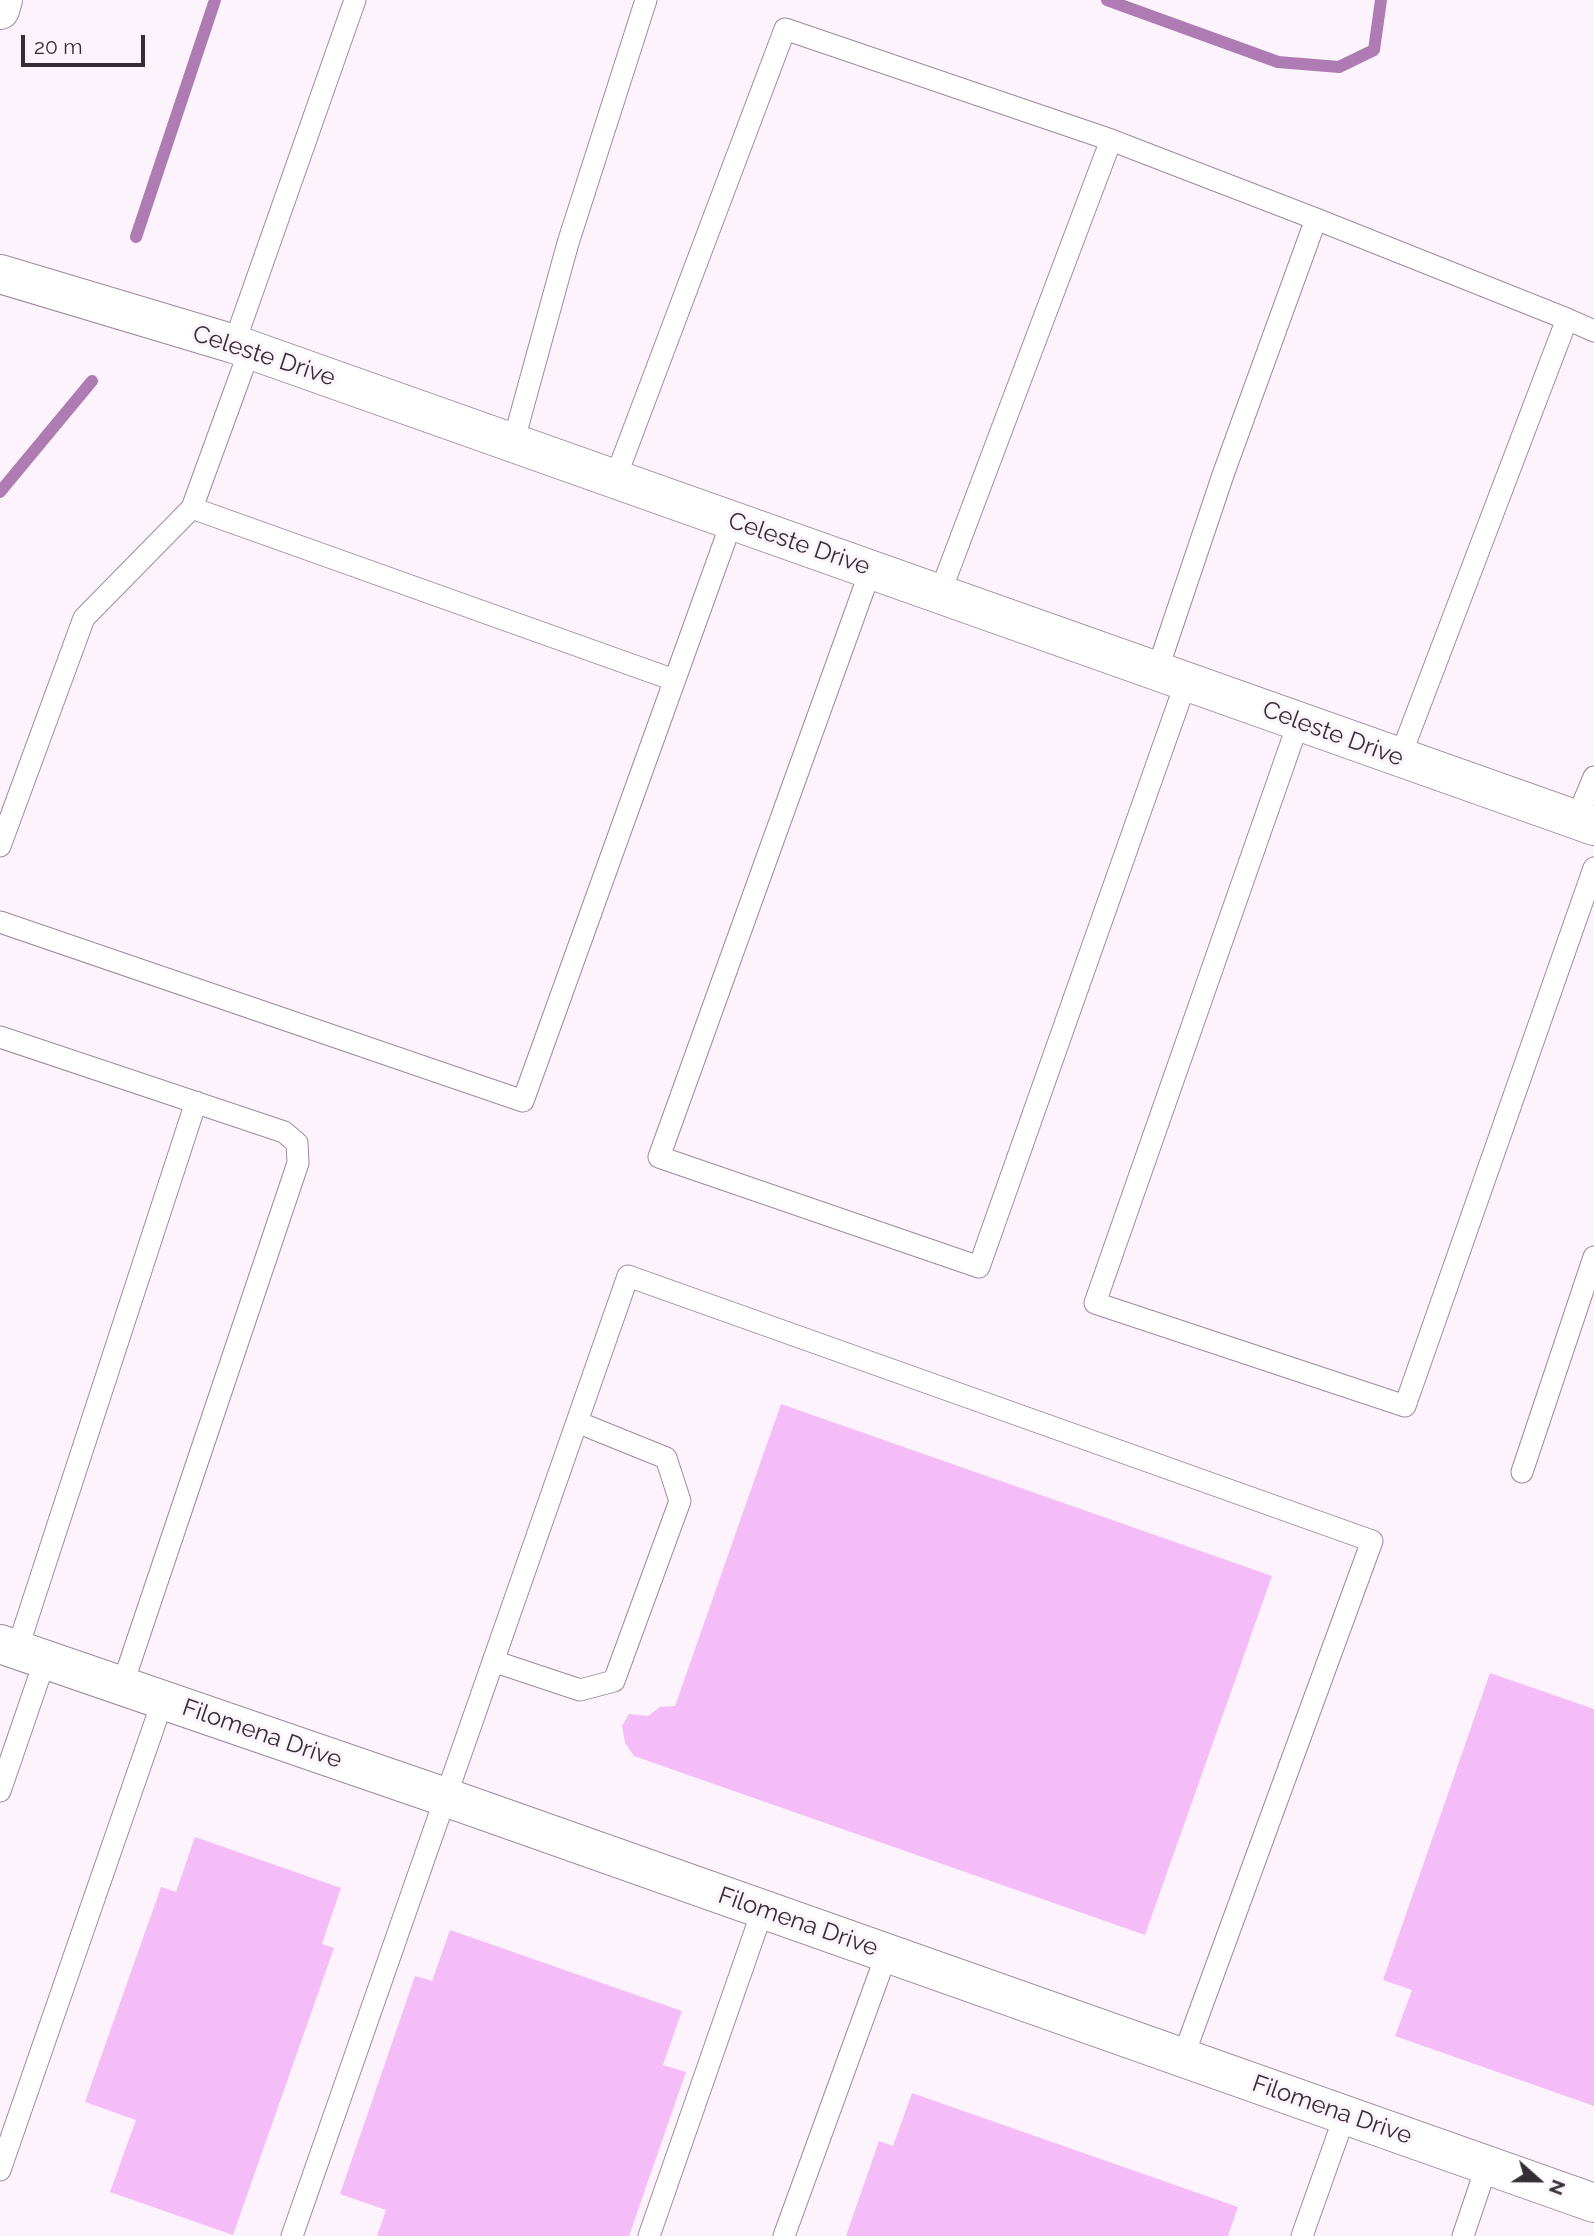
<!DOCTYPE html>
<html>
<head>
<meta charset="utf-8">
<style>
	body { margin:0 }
	#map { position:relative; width:1594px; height:2236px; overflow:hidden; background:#fcf3fd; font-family:Raleway,sans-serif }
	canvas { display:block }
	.north { position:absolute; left:1503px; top:2145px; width:70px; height:70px; -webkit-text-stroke:5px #fcf3fd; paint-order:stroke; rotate:111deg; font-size:19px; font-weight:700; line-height:28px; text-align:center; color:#362e37 }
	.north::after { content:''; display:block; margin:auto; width:24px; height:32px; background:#362e37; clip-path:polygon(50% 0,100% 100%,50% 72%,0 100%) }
	.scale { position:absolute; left:21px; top:35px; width:124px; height:32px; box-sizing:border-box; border:4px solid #362e37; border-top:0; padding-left:9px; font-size:21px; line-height:24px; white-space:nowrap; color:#362e37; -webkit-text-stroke:5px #fcf3fd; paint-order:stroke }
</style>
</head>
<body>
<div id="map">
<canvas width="1594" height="2236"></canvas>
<div class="north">N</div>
<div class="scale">20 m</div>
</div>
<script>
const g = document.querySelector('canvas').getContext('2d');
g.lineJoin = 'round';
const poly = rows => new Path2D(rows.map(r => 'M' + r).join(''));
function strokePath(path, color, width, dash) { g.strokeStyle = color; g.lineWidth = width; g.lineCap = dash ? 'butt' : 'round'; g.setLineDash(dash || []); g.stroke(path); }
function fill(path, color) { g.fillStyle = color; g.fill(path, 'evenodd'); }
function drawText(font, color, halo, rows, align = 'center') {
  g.font = font + ' Raleway,sans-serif'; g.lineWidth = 6; g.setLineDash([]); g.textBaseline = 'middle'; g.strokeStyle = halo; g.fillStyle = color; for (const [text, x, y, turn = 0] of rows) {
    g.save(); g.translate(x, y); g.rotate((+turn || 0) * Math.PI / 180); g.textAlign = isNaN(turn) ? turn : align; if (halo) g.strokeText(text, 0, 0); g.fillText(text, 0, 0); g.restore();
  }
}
strokePath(poly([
	[1107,0,1278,62,1339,67,1374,50,1381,0],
	[136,237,215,0],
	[0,492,92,381]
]), '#ae7cb2', 12);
fill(poly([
	[781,1404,1272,1576,1145,1935,634,1756,625,1743,622,1726,629,1714,648,1716,660,1707,675,1706],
	[1490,1673,1594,1709,1594,2106,1395,2036,1412,1990,1383,1980],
	[195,1837,341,1888,322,1944,334,1948,233,2235,110,2192,136,2120,85,2102,161,1887,176,1892],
	[450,1930,682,2011,663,2065,686,2072,629,2236,377,2236,386,2210,340,2194,415,1976,432,1981],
	[912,2093,1238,2207,1228,2236,846,2236,879,2141,893,2146]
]), '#f4bdf8');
const lane = poly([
	[1567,319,1594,331],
	[234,344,355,0],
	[513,443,568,243,646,0],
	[615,479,785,29,1111,140],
	[192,508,674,680],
	[871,569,659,1157,979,1267,1186,682],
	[940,593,1111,140,1316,219],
	[1157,671,1224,472,1316,219,1567,319,1400,757],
	[1299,721,1095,1303,1405,1406,1594,868],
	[1576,820,1594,777],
	[0,846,84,618,192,508,250,349],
	[0,922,523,1101,732,521],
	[0,1037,284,1132,297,1143,298,1163,122,1686],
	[1522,1472,1594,1257],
	[17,1650,196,1102],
	[493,1661,580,1690,614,1681,680,1501,666,1458,577,1422],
	[0,1791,45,1660],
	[0,2170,163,1700],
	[292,2236,628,1276,1372,1541,1183,2057],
	[649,2236,763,1909],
	[784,2236,887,1953],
	[1302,2236,1345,2115],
	[1463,2236,1487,2165]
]);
const street = poly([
	[0,274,234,344,1594,826],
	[0,1644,445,1797,1594,2203]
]);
const secondary = poly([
	[0,10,3,0]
]);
strokePath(lane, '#9f8aa0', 23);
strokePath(street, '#9f8aa0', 40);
strokePath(secondary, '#9f8aa0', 40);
strokePath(lane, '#fff', 21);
strokePath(street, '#fff', 38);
strokePath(secondary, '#fff', 38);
drawText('24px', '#362e37', '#fcf3fd', [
	["Celeste Drive",264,356,18],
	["Celeste Drive",799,544,19],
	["Celeste Drive",1333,734,20],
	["Filomena Drive",262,1734,19],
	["Filomena Drive",798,1922,19],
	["Filomena Drive",1332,2110,19]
]);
</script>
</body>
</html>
